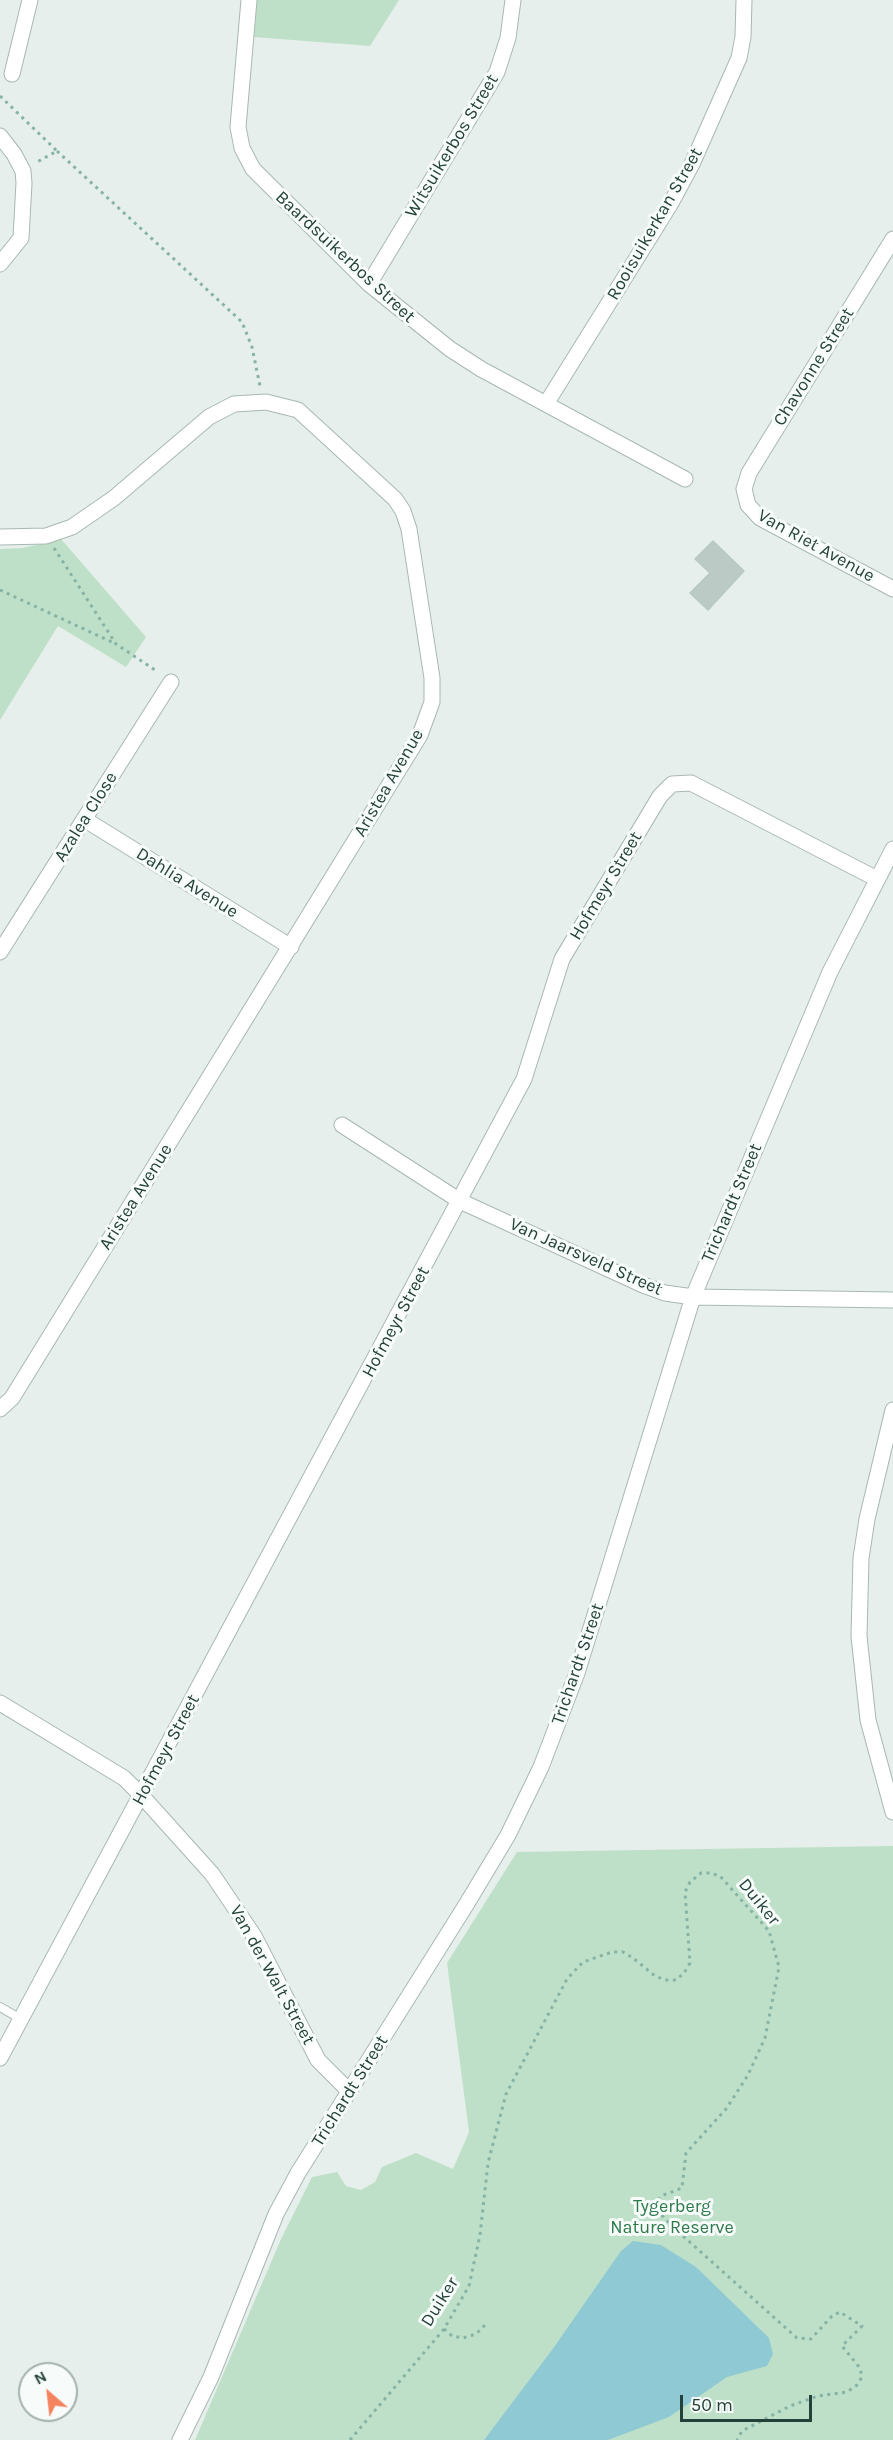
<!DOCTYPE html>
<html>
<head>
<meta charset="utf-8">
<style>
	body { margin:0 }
	#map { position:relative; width:893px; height:2440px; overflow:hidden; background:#e6efeb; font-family:Karla,sans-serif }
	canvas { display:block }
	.north { position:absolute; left:18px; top:2362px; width:60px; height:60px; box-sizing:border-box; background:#f7fbf9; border:2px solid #a3b1ad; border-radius:50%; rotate:332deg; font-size:16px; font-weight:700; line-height:24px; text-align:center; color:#24423a }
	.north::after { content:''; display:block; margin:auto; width:21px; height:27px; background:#f4845f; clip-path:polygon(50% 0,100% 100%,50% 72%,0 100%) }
	.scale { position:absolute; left:680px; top:2395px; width:132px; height:27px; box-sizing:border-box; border:3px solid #24423a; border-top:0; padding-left:8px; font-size:18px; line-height:21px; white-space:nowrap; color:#24423a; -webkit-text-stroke:4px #f7fbf9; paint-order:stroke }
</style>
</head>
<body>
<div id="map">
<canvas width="893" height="2440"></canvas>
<div class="north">N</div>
<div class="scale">50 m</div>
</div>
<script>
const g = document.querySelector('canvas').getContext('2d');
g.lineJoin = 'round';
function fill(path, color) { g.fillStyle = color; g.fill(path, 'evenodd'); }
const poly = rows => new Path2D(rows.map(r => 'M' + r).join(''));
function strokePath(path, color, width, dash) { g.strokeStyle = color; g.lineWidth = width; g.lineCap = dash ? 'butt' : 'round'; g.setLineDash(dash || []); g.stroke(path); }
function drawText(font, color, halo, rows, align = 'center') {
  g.font = font + ' Karla,sans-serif'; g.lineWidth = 6; g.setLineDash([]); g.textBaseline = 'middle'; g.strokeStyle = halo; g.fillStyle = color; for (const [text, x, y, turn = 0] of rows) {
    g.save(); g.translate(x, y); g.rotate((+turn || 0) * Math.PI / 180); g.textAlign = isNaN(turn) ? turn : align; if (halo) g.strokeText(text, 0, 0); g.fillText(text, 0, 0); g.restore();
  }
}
fill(poly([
	[257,0,399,0,370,46,254,37],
	[61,539,146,637,126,667,58,626,0,720,0,549,23,548],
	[893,1846,893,2440,195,2440,281,2239,312,2177,337,2172,346,2186,361,2190,375,2182,382,2167,416,2153,453,2169,469,2132,447,1963,517,1852]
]), '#bfe0c8');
fill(poly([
	[633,2241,661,2245,696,2267,769,2338,773,2354,767,2366,727,2377,669,2417,608,2440,484,2440,552,2350,621,2251]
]), '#8ec9d4');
const building = poly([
	[713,541,744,571,708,610,690,593,710,573,695,559,713,541]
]);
fill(building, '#bbcac4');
strokePath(building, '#b8c9c2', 1.5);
const service = poly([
	[0,2007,21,2019]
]);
const minor = poly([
	[249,0,238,127,242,148,253,169,369,284,450,349,481,369,685,479],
	[12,74,30,0],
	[0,136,14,154,23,171,24,183,21,238,0,264],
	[893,239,749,473,744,489,748,505,760,518,893,589],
	[369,284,497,72,508,38,513,0],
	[546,404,671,203,692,164,739,58,743,37,744,0],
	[0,537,46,536,72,527,114,498,209,417,234,404,266,402,298,410,395,499,403,511,409,529,432,678,432,702,420,735,12,1398,0,1409],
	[84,819,291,947],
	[0,952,171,682],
	[342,1125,460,1201,643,1285,665,1293,693,1297,893,1300],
	[893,1410,867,1519,861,1558,859,1636,868,1720,893,1812],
	[0,1703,124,1778,141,1795,212,1874,254,1936,318,2060,349,2091],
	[0,2058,524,1079,562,959,660,796,672,784,691,783,877,879],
	[180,2440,211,2377,276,2214,298,2173,466,1905,508,1835,541,1767,577,1673,693,1297,830,972,893,849]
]);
strokePath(service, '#a8b8b2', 10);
strokePath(minor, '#a8b8b2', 17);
strokePath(poly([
	[0,96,57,151,37,162],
	[57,151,242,322,252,347,260,386],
	[54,548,116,644,158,672],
	[0,590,114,643],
	[444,2329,452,2336,463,2338,476,2334,485,2325],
	[350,2440,444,2329,469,2286,480,2235,488,2163,506,2094,567,1979,583,1962,612,1952,623,1952,633,1958,655,1976,665,1980,676,1980,684,1973,690,1963,685,1892,690,1882,701,1873,710,1873,720,1876,769,1931,779,1967,765,2038,748,2075,726,2109,686,2153,682,2188,661,2196,654,2207,674,2228,797,2338,811,2339,832,2316,840,2312,862,2326,842,2346,860,2368,862,2377,857,2385,847,2392,818,2396,790,2406,742,2431,737,2440]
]), '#86b3a5', 3, [3, 4.5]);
strokePath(service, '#fff', 8);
strokePath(minor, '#fff', 15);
drawText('18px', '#24423a', '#f7fbf9', [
	["Witsuikerbos Street",452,146,-59],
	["Rooisuikerkan Street",655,224,-60],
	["Baardsuikerbos Street",345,257,43],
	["Chavonne Street",814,367,-58],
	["Van Riet Avenue",816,546,29],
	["Aristea Avenue",389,783,-60],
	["Azalea Close",86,817,-58],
	["Dahlia Avenue",187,883,32],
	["Hofmeyr Street",606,886,-59],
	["Aristea Avenue",136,1197,-58],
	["Trichardt Street",732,1203,-67],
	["Van Jaarsveld Street",586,1257,24],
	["Hofmeyr Street",396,1322,-62],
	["Trichardt Street",578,1664,-71],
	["Hofmeyr Street",166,1750,-62],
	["Duiker",759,1902,51],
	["Van der Walt Street",272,1975,61],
	["Trichardt Street",350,2091,-58],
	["Duiker",440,2302,-58]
]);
drawText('18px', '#2d7a4b', '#f7fbf9', [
	["Tygerberg",672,2207],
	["Nature Reserve",672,2228]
]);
</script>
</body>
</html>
